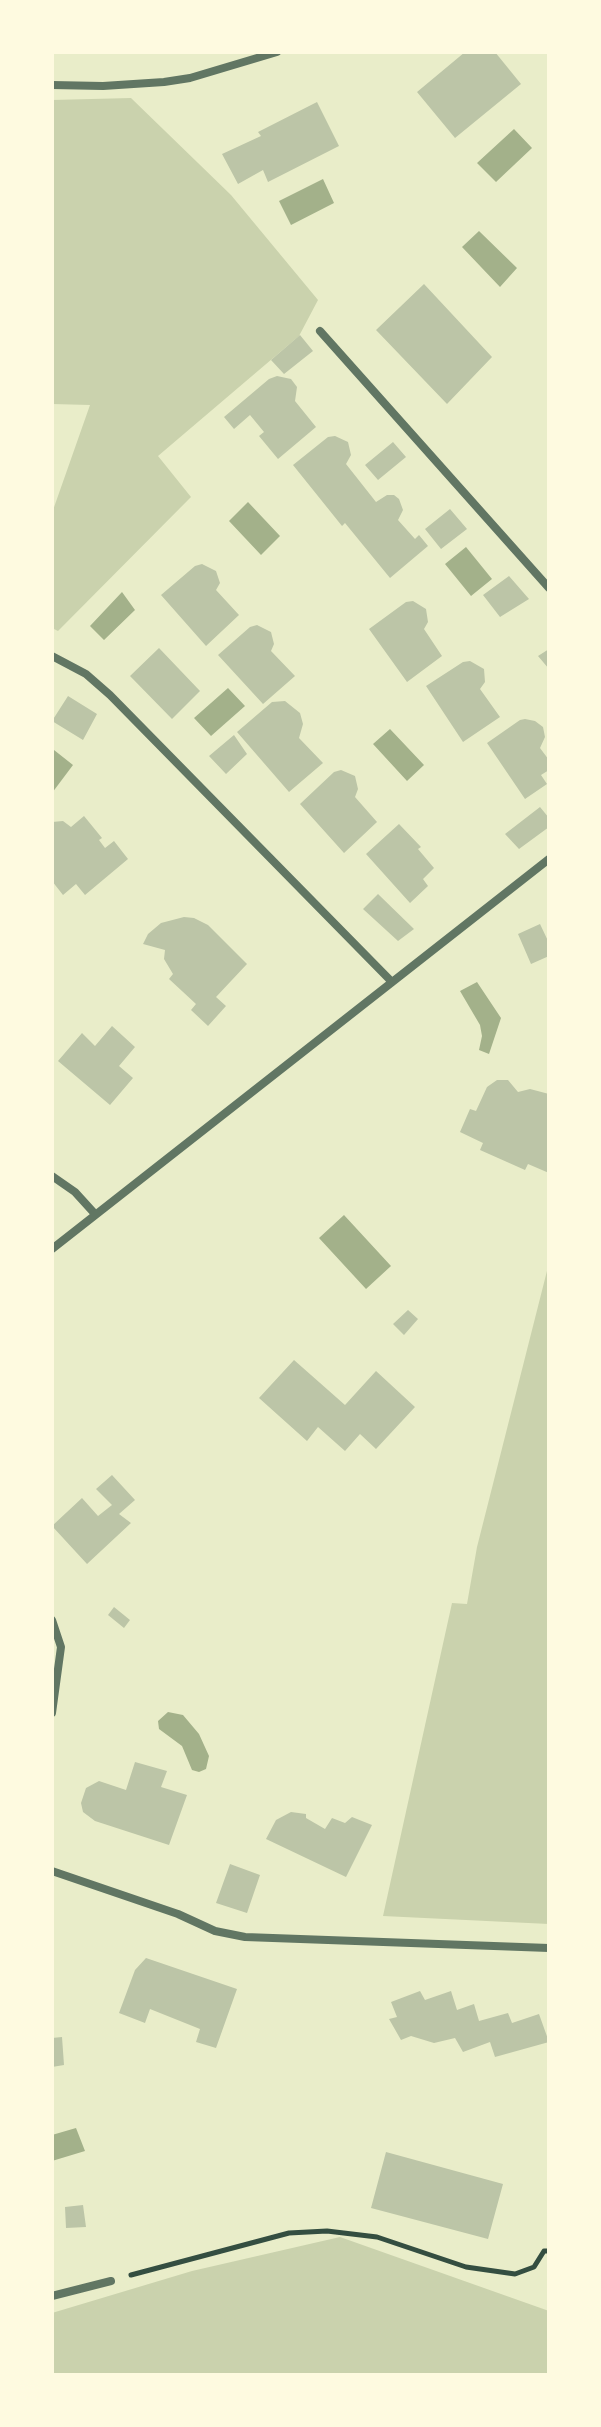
<!DOCTYPE html>
<html>
<head>
<meta charset="utf-8">
<style>
	body { margin:0 }
	#map { position:relative; width:601px; height:2427px; overflow:hidden; background:#e9edc9; font-family:Manrope,sans-serif }
	canvas { display:block }
	.frame { position:absolute; inset:0; border:54px solid #fefae0; pointer-events:none }
</style>
</head>
<body>
<div id="map">
<canvas width="601" height="2427"></canvas>
<div class="frame"></div>
</div>
<script>
const g = document.querySelector('canvas').getContext('2d');
g.lineJoin = 'round';
function fill(path, color) { g.fillStyle = color; g.fill(path, 'evenodd'); }
const poly = rows => new Path2D(rows.map(r => 'M' + r).join(''));
function strokePath(path, color, width, dash) { g.strokeStyle = color; g.lineWidth = width; g.lineCap = dash ? 'butt' : 'round'; g.setLineDash(dash || []); g.stroke(path); }
fill(poly([
	[131,98,231,195,318,300,299,336,158,456,191,497,58,631,52,628,52,513,90,405,52,404,52,100],
	[549,1263,549,1924,383,1916,452,1603,467,1604,477,1547],
	[340,2237,549,2311,549,2375,52,2375,52,2313,192,2271]
]), '#cad2ad');
fill(poly([
	[514,129,532,148,496,182,477,163],
	[323,179,334,203,291,225,279,201],
	[479,231,517,268,500,287,462,247],
	[248,502,280,536,261,555,229,521],
	[466,547,492,579,471,596,445,564],
	[122,592,135,610,104,640,90,626],
	[228,688,245,706,211,736,194,718],
	[390,729,424,765,407,781,373,744],
	[54,750,73,765,52,793,52,754],
	[477,982,501,1018,489,1054,479,1050,482,1036,480,1025,460,991],
	[344,1215,391,1266,366,1289,319,1238],
	[168,1712,183,1715,199,1734,209,1756,206,1769,199,1772,192,1770,182,1746,159,1729,158,1721],
	[76,2128,85,2151,52,2161,52,2135]
]), '#a3b18a');
fill(poly([
	[465,52,495,52,521,84,455,138,417,92],
	[317,102,339,146,268,182,263,170,238,184,222,154,261,136,258,132],
	[424,284,492,357,447,404,376,330],
	[300,335,313,351,284,374,271,360],
	[277,376,291,379,297,387,295,401,316,427,278,459,259,436,264,432,250,415,234,429,224,417,269,379],
	[335,436,348,442,351,455,346,464,376,502,387,495,394,495,399,499,403,510,398,520,415,539,419,535,428,546,390,578,345,523,342,526,293,465,328,437],
	[393,442,406,457,378,480,365,465],
	[450,509,467,529,441,549,425,529],
	[202,564,216,571,220,583,216,590,239,615,206,646,161,595,195,566],
	[509,576,529,599,500,617,483,595],
	[413,601,426,609,428,622,424,629,442,656,407,682,369,629,406,602],
	[257,625,271,632,274,644,271,651,295,676,263,704,218,655,250,627],
	[159,648,200,691,172,719,130,676],
	[549,649,549,669,538,656],
	[470,661,484,669,485,682,480,689,500,717,463,742,426,686,463,662],
	[68,696,97,714,83,740,52,721],
	[285,701,300,713,303,724,299,738,323,763,289,792,237,732,272,702],
	[525,719,535,721,543,727,545,737,540,748,549,760,549,770,541,775,547,784,525,799,487,743,520,720],
	[234,735,247,754,226,774,209,756],
	[341,770,355,776,358,789,355,797,377,822,344,853,300,804,334,772],
	[540,807,549,818,549,827,519,849,505,834],
	[84,816,102,838,99,840,105,848,114,841,128,859,85,895,76,884,63,895,52,881,52,822,63,821,71,827],
	[399,824,421,847,418,849,434,868,423,879,428,886,410,903,366,854],
	[378,894,414,929,398,941,363,909],
	[184,917,194,918,208,925,247,964,216,997,226,1006,208,1026,191,1010,196,1004,169,979,173,974,164,959,165,950,143,944,148,934,161,923],
	[540,924,549,943,549,956,531,964,518,934],
	[112,1026,135,1047,119,1066,133,1078,110,1105,58,1061,82,1033,95,1046],
	[497,1080,508,1080,518,1092,530,1089,549,1094,549,1173,528,1164,525,1170,480,1150,483,1143,460,1132,470,1109,476,1111,487,1087],
	[408,1310,418,1319,404,1335,393,1324],
	[294,1360,345,1405,376,1371,415,1407,376,1449,360,1434,345,1451,318,1427,307,1441,259,1398],
	[112,1475,135,1500,119,1514,131,1523,87,1564,52,1526,82,1498,98,1516,112,1505,96,1489],
	[114,1607,130,1620,124,1628,108,1615],
	[135,1762,167,1771,161,1787,187,1795,169,1845,95,1821,83,1812,81,1803,86,1788,99,1781,126,1790],
	[291,1812,306,1814,306,1818,325,1829,332,1818,345,1823,352,1817,372,1825,346,1877,266,1839,276,1820],
	[230,1864,260,1875,247,1913,216,1903],
	[146,1958,237,1989,216,2048,196,2042,200,2029,150,2009,145,2023,119,2013,135,1970],
	[420,1991,425,2000,451,1991,457,2010,474,2004,479,2021,508,2013,512,2023,539,2014,549,2042,495,2057,490,2042,463,2052,455,2038,434,2043,411,2036,401,2040,389,2019,397,2017,391,2002],
	[62,2037,64,2065,52,2067,52,2038],
	[386,2152,503,2184,488,2239,371,2208],
	[83,2205,86,2227,66,2228,65,2207]
]), '#bcc5a7');
strokePath(poly([
	[131,2275,289,2233,327,2231,377,2237,466,2267,515,2274,534,2267,544,2251,549,2251]
]), '#344e41', 5);
strokePath(poly([
	[52,85,103,86,164,82,190,78,277,52],
	[320,331,549,588],
	[52,656,86,674,110,695,391,981],
	[52,1176,75,1192,95,1214],
	[52,1249,549,859],
	[52,1620,61,1647,52,1713],
	[52,1871,178,1914,215,1931,245,1937,549,1948],
	[52,2296,111,2281]
]), '#617663', 8);
</script>
</body>
</html>
